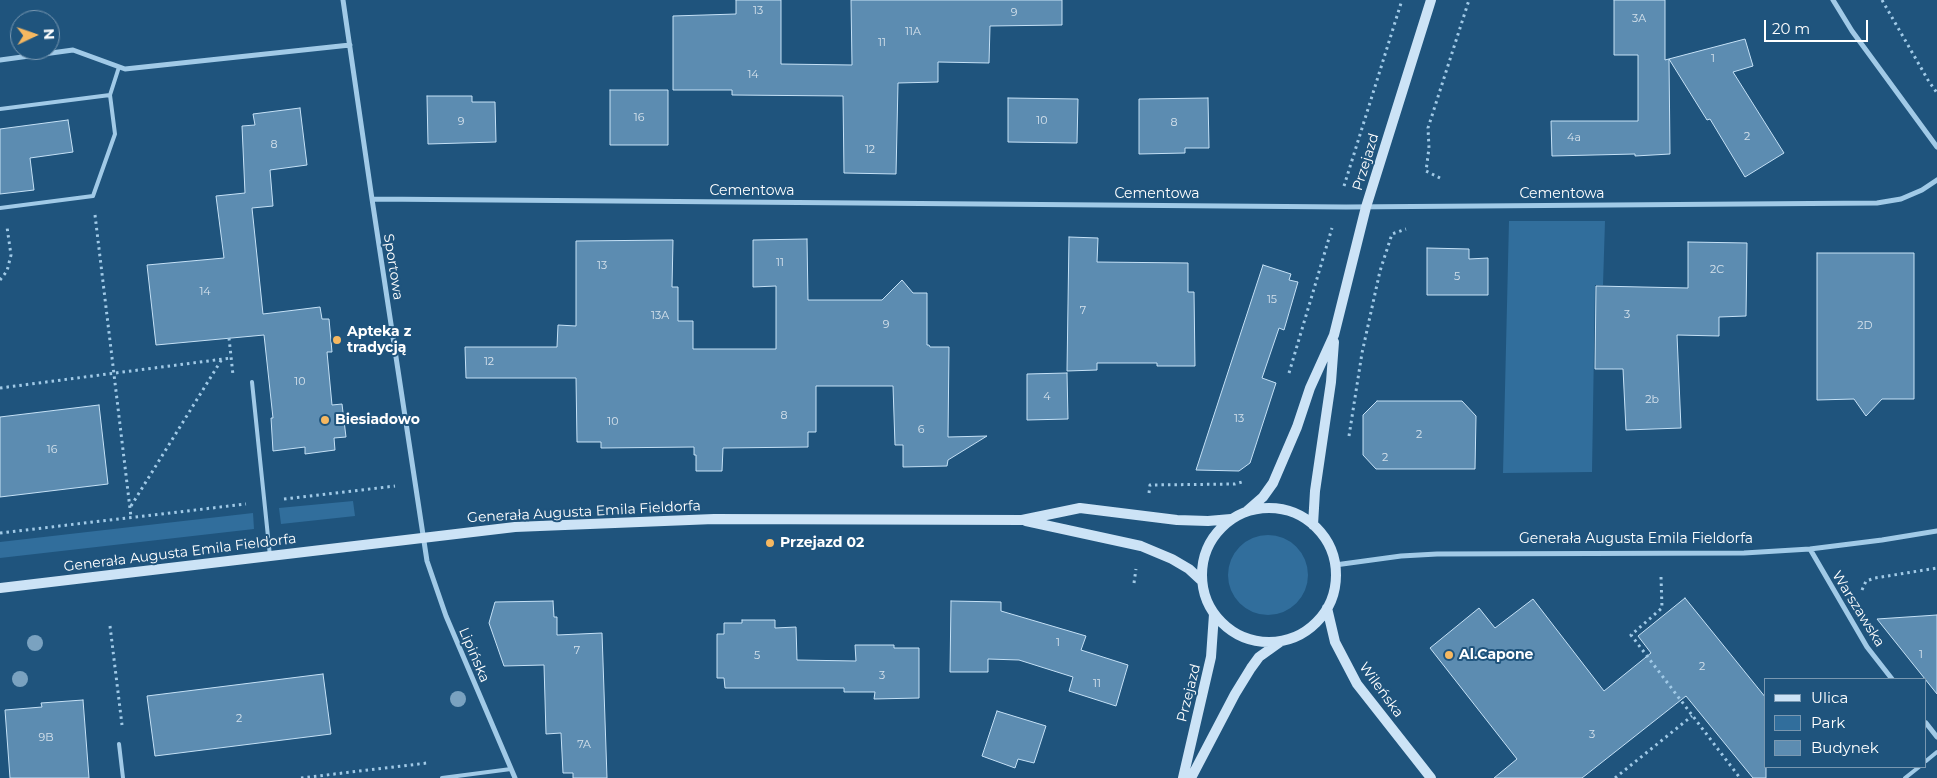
<!DOCTYPE html>
<html>
<head>
<meta charset="utf-8">
<style>
	body { margin:0 }
	#map { position:relative; width:1937px; height:778px; overflow:hidden; background:#1f547d; font-family:Montserrat,sans-serif }
	canvas { display:block }
	.legend { position:absolute; left:1764px; top:678px; width:162px; height:90px; box-sizing:border-box; background:#1f547d; border:1px solid #7998b1; margin:0; padding:6px 9px; list-style:none; font-size:15px; color:#fff }
	.legend li { display:flex; align-items:center; gap:10px; height:25px }
	.legend b { width:25px; border:1px solid #7998b1 }
	.north { position:absolute; left:10px; top:10px; width:50px; height:50px; box-sizing:border-box; background:#1f547d; border:1px solid #7998b1; border-radius:50%; rotate:87deg; font-size:14px; font-weight:700; line-height:20px; text-align:center; color:#fff }
	.north::after { content:''; display:block; margin:auto; width:18px; height:22px; background:#f6b861; clip-path:polygon(50% 0,100% 100%,50% 72%,0 100%) }
	.scale { position:absolute; left:1764px; top:20px; width:104px; height:22px; box-sizing:border-box; border:2px solid #fff; border-top:0; padding-left:6px; font-size:15px; line-height:18px; white-space:nowrap; color:#fff; -webkit-text-stroke:4px #1f547d; paint-order:stroke }
</style>
</head>
<body>
<div id="map">
<canvas width="1937" height="778"></canvas>
<ul class="legend">
<li><b style="height:6px;background:#cce3f6"></b>Ulica</li>
<li><b style="height:14px;background:#316e9c"></b>Park</li>
<li><b style="height:14px;background:#5c8cb1"></b>Budynek</li>
</ul>
<div class="north">N</div>
<div class="scale">20 m</div>
</div>
<script>
const g = document.querySelector('canvas').getContext('2d');
g.lineJoin = 'round';
function fill(path, color) { g.fillStyle = color; g.fill(path, 'evenodd'); }
const poly = rows => new Path2D(rows.map(r => 'M' + r).join(''));
function strokePath(path, color, width, dash) { g.strokeStyle = color; g.lineWidth = width; g.lineCap = dash ? 'butt' : 'round'; g.setLineDash(dash || []); g.stroke(path); }
function drawText(font, color, halo, rows, align = 'center') {
  g.font = font + ' Montserrat,sans-serif'; g.lineWidth = 4; g.setLineDash([]); g.textBaseline = 'middle'; g.strokeStyle = halo; g.fillStyle = color; for (const [text, x, y, turn = 0] of rows) {
    g.save(); g.translate(x, y); g.rotate((+turn || 0) * Math.PI / 180); g.textAlign = isNaN(turn) ? turn : align; if (halo) g.strokeText(text, 0, 0); g.fillText(text, 0, 0); g.restore();
  }
}
fill(poly([
	[1509,221,1605,221,1603,285,1595,285,1592,472,1503,473],
	[353,501,355,516,281,524,279,508],
	[253,513,254,529,0,558,0,542],
	'1228 575a40 40 0 1 1 80 0a40 40 0 1 1-80 0Z'
]), '#316e9c');
const building = poly([
	[736,0,781,0,781,64,852,65,851,0,1062,0,1062,25,990,26,989,63,938,62,938,82,898,83,896,174,844,173,843,96,732,95,732,90,673,90,673,16,736,14,736,0],
	[1614,0,1665,0,1665,60,1745,39,1753,66,1733,72,1784,153,1745,177,1710,119,1707,120,1669,59,1670,154,1635,156,1635,154,1552,156,1551,121,1638,121,1638,55,1614,55,1614,0],
	[610,90,668,90,668,145,610,145,610,90],
	[427,96,472,96,472,102,495,102,496,142,428,144,427,96],
	[1008,98,1078,99,1077,143,1008,142,1008,98],
	[1208,98,1209,148,1185,148,1185,153,1139,154,1139,99,1208,98],
	[300,108,307,165,270,170,273,206,252,208,263,314,320,307,322,319,329,319,332,352,327,352,332,405,342,404,346,437,334,438,335,450,305,454,305,447,273,451,271,418,273,418,264,335,156,345,147,265,224,258,216,196,245,193,242,126,255,125,253,114,300,108],
	[68,120,73,152,30,158,34,190,0,194,0,129,68,120],
	[1069,237,1098,238,1097,262,1188,263,1188,292,1194,292,1195,366,1157,366,1157,363,1097,363,1097,370,1067,371,1069,237],
	[807,239,808,300,882,300,902,280,913,293,927,293,927,345,929,345,930,347,949,347,948,437,987,436,948,460,947,466,903,467,903,445,895,445,893,386,816,386,816,432,808,432,808,447,723,448,722,471,696,471,696,455,694,455,694,447,601,448,601,442,577,442,576,378,466,378,465,347,557,347,558,325,576,326,576,241,673,240,672,287,678,287,678,321,693,321,693,349,776,349,776,286,753,287,753,240,807,239],
	[1688,242,1747,243,1746,316,1719,317,1719,336,1677,335,1681,428,1626,430,1623,369,1595,369,1596,286,1688,288,1688,242],
	[1427,248,1469,249,1469,259,1488,258,1488,295,1427,295,1427,248],
	[1817,253,1914,253,1914,399,1882,399,1866,416,1854,399,1817,400,1817,253],
	[1263,265,1291,274,1289,280,1298,282,1284,330,1279,328,1262,378,1276,383,1250,463,1239,471,1196,470,1263,265],
	[1067,373,1068,419,1027,420,1027,374,1067,373],
	[1377,401,1462,401,1476,416,1475,469,1376,469,1363,455,1363,415,1377,401],
	[99,405,108,484,0,497,0,417,99,405],
	[1685,598,1766,698,1766,778,1753,778,1686,696,1582,778,1494,778,1517,759,1430,648,1479,608,1495,628,1533,599,1604,691,1651,653,1638,636,1685,598],
	[553,601,554,617,557,617,557,635,602,633,607,778,573,778,573,773,563,773,561,733,546,734,544,665,504,666,489,623,495,602,553,601],
	[951,601,1001,602,1001,611,1086,636,1081,650,1128,665,1116,706,1069,691,1073,677,1019,660,988,659,988,672,950,672,951,601],
	[1937,615,1937,694,1877,619,1937,615],
	[742,620,775,620,775,628,796,627,797,660,856,661,855,645,894,645,894,648,919,648,919,698,874,699,875,692,844,692,844,688,725,688,724,678,717,678,717,634,724,634,724,623,742,623,742,620],
	[323,674,331,734,155,756,147,696,323,674],
	[83,700,89,778,10,778,5,710,42,707,41,703,83,700],
	[997,711,1046,726,1034,763,1018,759,1015,768,982,756,997,711]
]);
fill(building, '#5c8cb1');
strokePath(building, '#c5e1f6', 1);
strokePath(poly([
	[1882,0,1928,80,1937,93],
	[1440,178,1426,171,1429,148,1428,128,1469,0],
	[1344,186,1402,0],
	[95,215,131,517],
	[0,280,7,271,11,255,7,227],
	[229,338,233,375],
	[1289,373,1332,228],
	[0,388,231,358],
	[1349,436,1362,353,1380,271,1392,234,1406,229],
	[1149,493,1150,485,1235,484,1242,482],
	[284,499,395,486],
	[131,506,222,359],
	[0,533,246,504],
	[1661,577,1662,608,1631,635,1740,778],
	[1134,583,1136,569],
	[1862,590,1866,581,1875,578,1937,568],
	[110,626,122,725],
	[301,778,427,763],
	[1615,778,1692,716]
]), '#a1cae7', 3, [2.5, 4]);
strokePath(poly([
	[0,109,110,95],
	[0,208,93,196,115,134,110,95,119,67],
	[252,382,270,556],
	[119,744,123,778],
	[1926,761,1937,752],
	[442,778,511,769],
	[1905,778,1919,767]
]), '#a1cae7', 4);
strokePath(poly([
	[343,0,372,199,427,561,446,616,515,778],
	[1833,0,1852,31,1937,147],
	[0,60,73,50,125,69,350,45],
	[372,199,1346,207,1877,203,1901,199,1922,190,1937,180],
	[1810,549,1867,647,1892,679],
	[1335,565,1401,556,1437,554,1744,553,1810,549,1882,540,1937,531],
	[1926,723,1937,737]
]), '#a1cae7', 5);
strokePath(poly([
	'1202 575a67 67 0 1 1 134 0a67 67 0 1 1-134 0Z',
	[1247,511,1263,497,1273,483,1297,427,1310,388,1334,335,1366,207,1431,0],
	[1026,521,1141,546,1172,559,1189,569,1202,581],
	[1313,525,1315,491,1331,382,1334,342],
	[0,588,515,527,714,519,1022,520,1080,508,1177,520,1208,521,1231,519],
	[1327,608,1335,642,1357,684,1431,778],
	[1183,778,1211,657,1214,614],
	[1191,778,1235,694,1251,668,1259,657,1280,642]
]), '#cce3f6', 10);
g.fillStyle = '#7aa2c0';
for (const [x, y] of [
	[35,643],
	[20,679],
	[458,699]
]) { g.beginPath(); g.arc(x, y, 8, 0, 2 * Math.PI); g.fill(); }
for (const [x, y, r, color] of [
	[337,340,5,"#f6b861"],
	[325,420,5,"#f6b861"],
	[770,543,5,"#f6b861"],
	[1449,655,5,"#f6b861"]
]) { const dot = new Path2D(); dot.arc(x, y, r, 0, 2 * Math.PI); g.fillStyle = color; g.fill(dot); strokePath(dot, '#1f547d', 2); }
drawText('11px', '#d6e2ec', null, [
	["13",758,11],
	["9",1014,13],
	["3A",1639,19],
	["11A",913,32],
	["11",882,43],
	["1",1713,59],
	["14",753,75],
	["16",639,118],
	["10",1042,121],
	["9",461,122],
	["8",1174,123],
	["2",1747,137],
	["4a",1574,138],
	["8",274,145],
	["12",870,150],
	["11",780,263],
	["13",602,266],
	["2C",1717,270],
	["5",1457,277],
	["14",205,292],
	["15",1272,300],
	["7",1083,311],
	["3",1627,315],
	["13A",660,316],
	["9",886,325],
	["2D",1865,326],
	["12",489,362],
	["10",300,382],
	["4",1047,397],
	["2b",1652,400],
	["8",784,416],
	["13",1239,419],
	["10",613,422],
	["6",921,430],
	["2",1419,435],
	["16",52,450],
	["2",1385,458],
	["1",1058,643],
	["7",577,651],
	["1",1921,655],
	["5",757,656],
	["2",1702,667],
	["3",882,676],
	["11",1097,684],
	["2",239,719],
	["3",1592,735],
	["9B",46,738],
	["7A",584,745]
]);
drawText('14px', '#fff', '#1f547d', [
	["Przejazd",1366,162,-73],
	["Cementowa",752,191],
	["Cementowa",1157,194],
	["Cementowa",1562,194],
	["Sportowa",393,267,81],
	["Generała Augusta Emila Fieldorfa",584,512,-3],
	["Generała Augusta Emila Fieldorfa",1636,539],
	["Generała Augusta Emila Fieldorfa",180,553,-7],
	["Warszawska",1858,609,58],
	["Lipińska",474,655,67],
	["Wileńska",1381,690,54],
	["Przejazd",1189,693,-76]
]);
drawText('bold 14px', '#fff', '#1f547d', [
	["Apteka z",347,332],
	["tradycją",347,348],
	["Biesiadowo",335,420],
	["Przejazd 02",780,543],
	["Al.Capone",1459,655]
], 'left');
</script>
</body>
</html>
